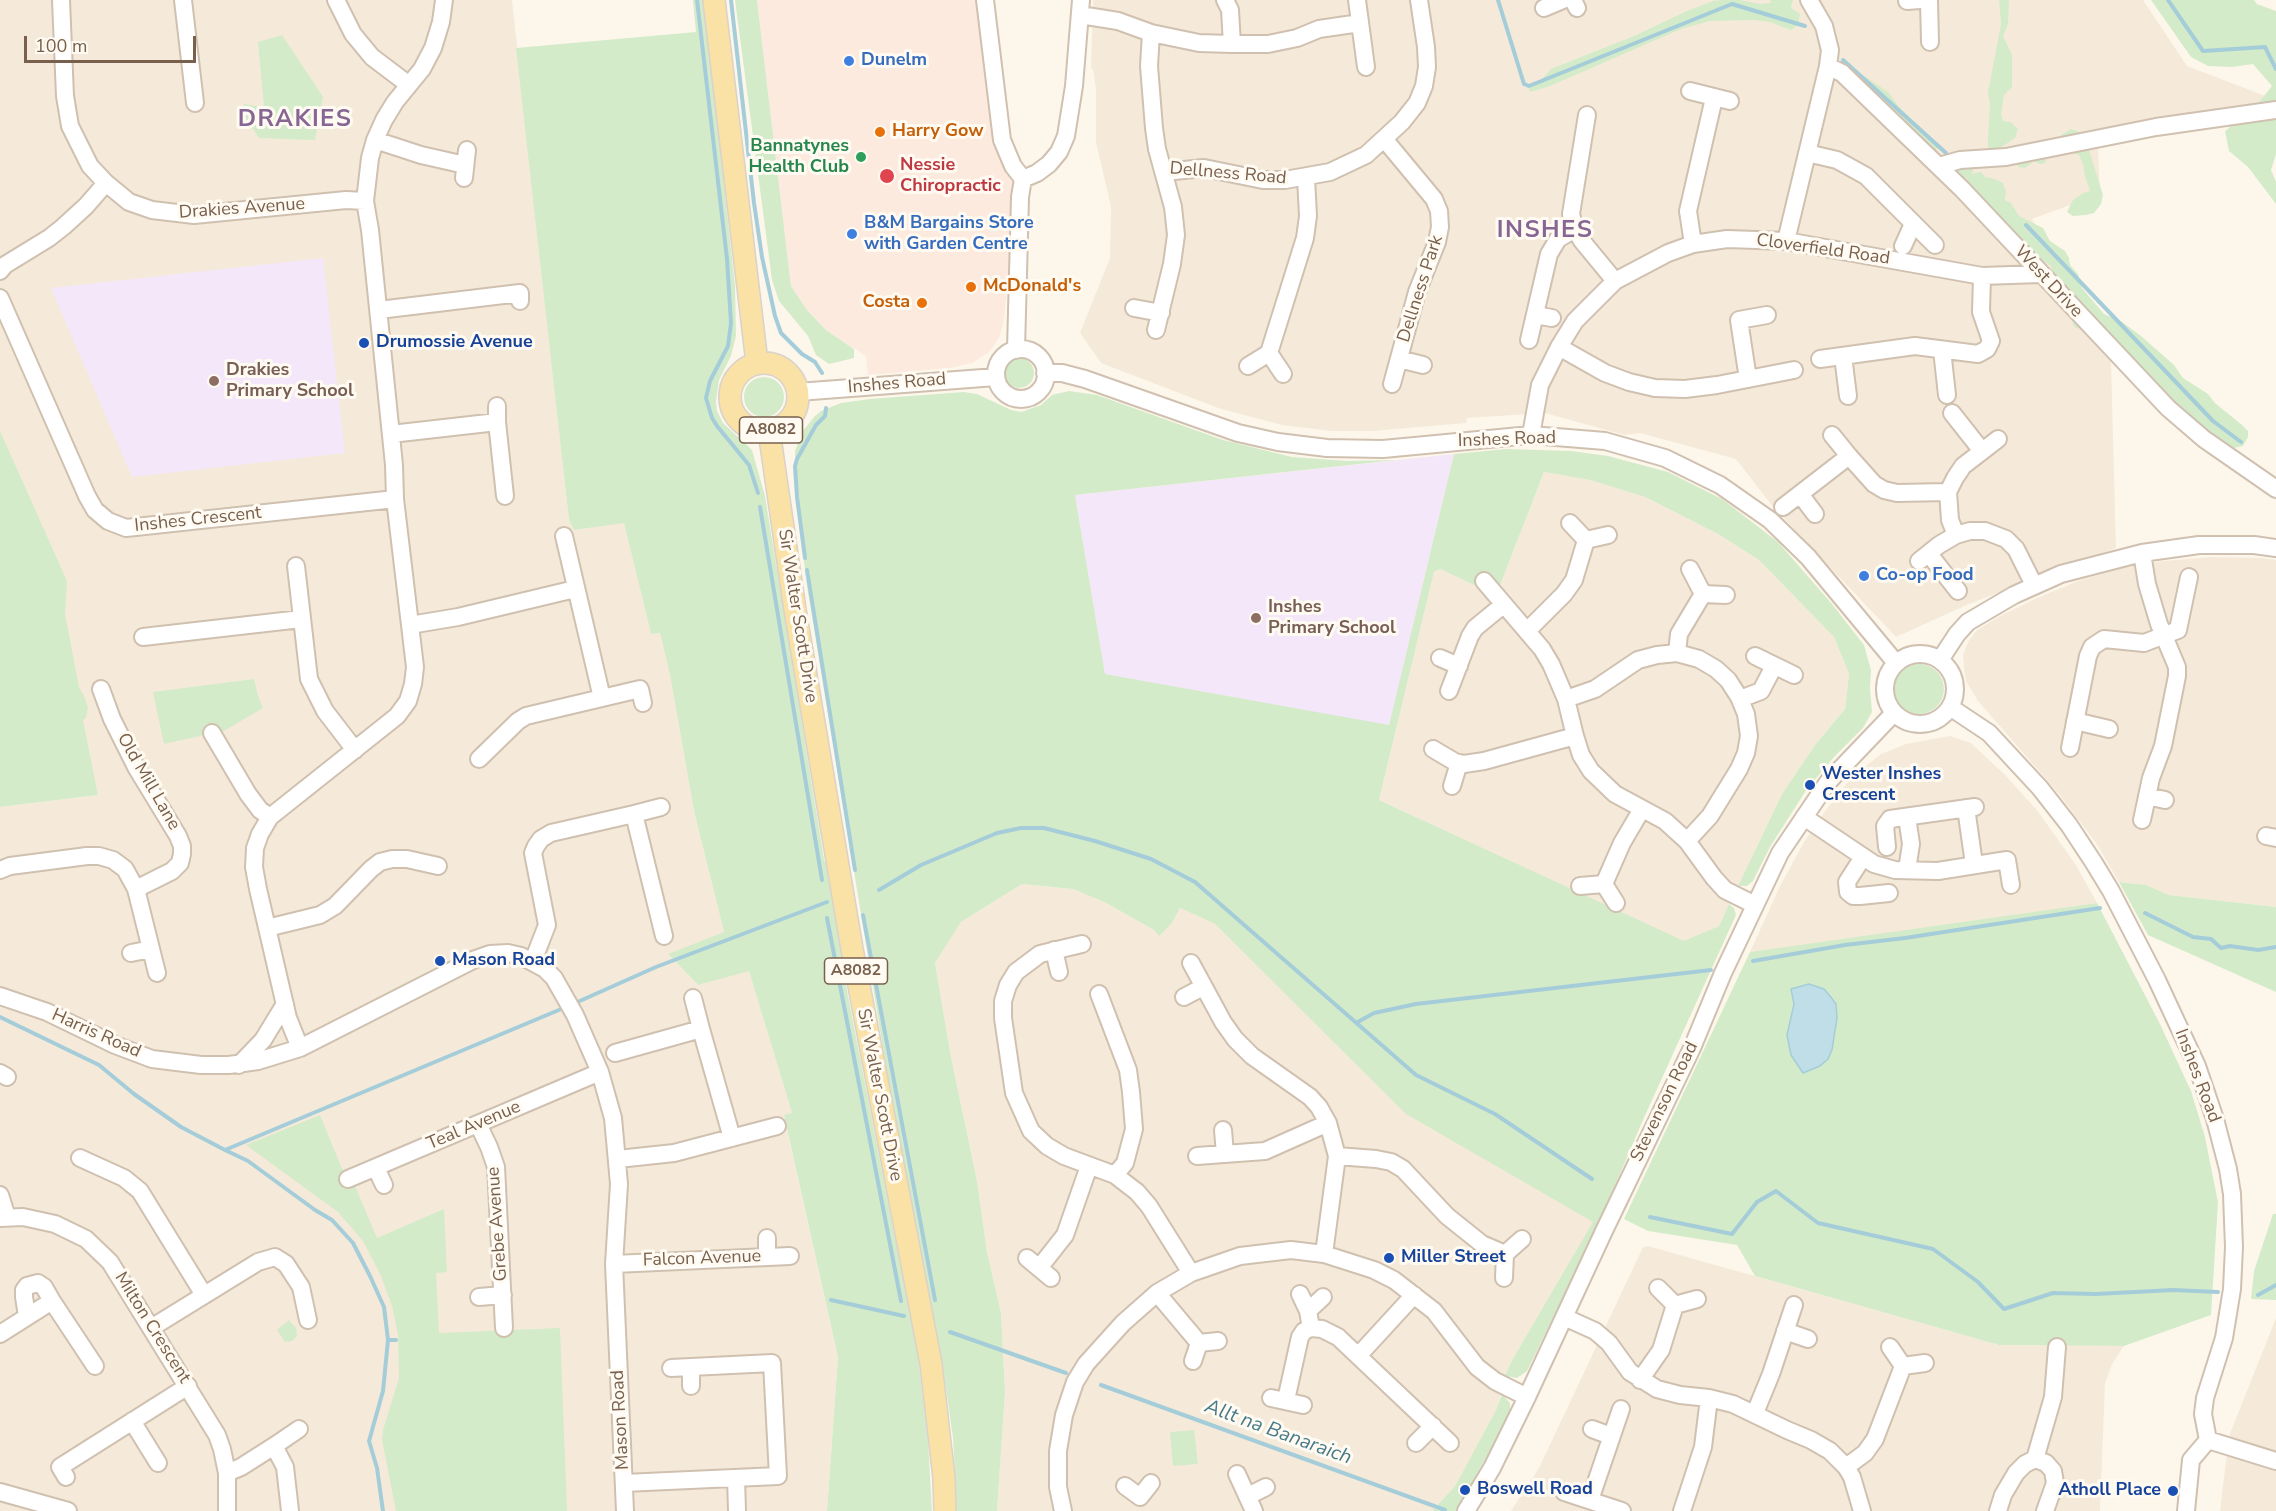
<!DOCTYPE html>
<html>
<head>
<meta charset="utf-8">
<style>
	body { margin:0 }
	#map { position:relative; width:2276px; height:1511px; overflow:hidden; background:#fdf7eb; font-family:"Nunito Sans",sans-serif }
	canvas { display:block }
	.scale { position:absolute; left:24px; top:36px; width:172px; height:27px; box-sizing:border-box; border:3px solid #79604d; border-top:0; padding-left:8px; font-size:18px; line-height:21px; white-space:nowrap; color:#79604d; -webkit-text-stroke:4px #fffbf2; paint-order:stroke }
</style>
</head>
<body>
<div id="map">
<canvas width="2276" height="1511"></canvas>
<div class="scale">100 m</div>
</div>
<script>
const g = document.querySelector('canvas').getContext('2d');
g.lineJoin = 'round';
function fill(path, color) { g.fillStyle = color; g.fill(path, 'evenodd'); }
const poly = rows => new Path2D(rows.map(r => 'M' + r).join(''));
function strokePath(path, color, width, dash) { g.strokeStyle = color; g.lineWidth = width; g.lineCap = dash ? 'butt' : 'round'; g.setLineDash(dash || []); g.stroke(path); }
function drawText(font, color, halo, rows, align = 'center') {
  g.font = font + ' "Nunito Sans",sans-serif'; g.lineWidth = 6; g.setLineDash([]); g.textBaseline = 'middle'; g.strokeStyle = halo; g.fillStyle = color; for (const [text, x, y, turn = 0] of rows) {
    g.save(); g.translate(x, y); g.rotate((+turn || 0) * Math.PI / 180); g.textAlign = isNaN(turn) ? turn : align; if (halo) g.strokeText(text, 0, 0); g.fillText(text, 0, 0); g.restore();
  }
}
fill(poly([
	[0,0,512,0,569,520,574,530,624,522,651,634,660,633,670,674,694,811,724,932,669,955,698,985,749,970,792,1113,784,1116,838,1357,827,1511,0,1511,0,807,98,795,55,596,0,432],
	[1093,0,2143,0,2187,66,2276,100,2276,115,2098,146,2100,194,2032,219,2111,361,2116,548,1969,604,1896,637,1773,507,1736,459,1640,433,1624,435,1545,413,1467,418,1466,423,1373,431,1331,431,1282,425,1221,409,1101,363,1080,333,1110,258,1111,207,1096,142,1096,89,1093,69,1091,69],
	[1544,472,1590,480,1645,497,1718,534,1759,560,1834,637,1849,674,1845,709,1815,745,1782,794,1719,926,1684,942,1379,800,1434,572,1440,569,1476,586,1499,588],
	[2212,557,2262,558,2276,560,2276,907,2169,895,2146,885,2119,882,2096,843,2059,794,1978,701,1966,681,1964,668,1963,655,1968,642,1976,631,1998,617,2037,598,2078,581,2125,567,2164,561],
	[1950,736,1971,743,2005,775,2037,810,2076,865,2097,903,1923,931,1750,952,1780,886,1804,842,1828,807,1852,777,1881,754,1906,744],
	[1022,884,1073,889,1106,903,1154,930,1172,923,1180,908,1215,924,1328,1035,1460,1144,1594,1222,1511,1362,1496,1410,1455,1486,1432,1511,997,1511,1005,1392,1001,1313,987,1252,977,1181,951,1057,935,963,961,922],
	[1648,1246,1999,1345,2124,1346,2112,1364,2105,1384,2100,1511,1511,1511,1539,1468,1643,1247],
	[2276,1318,2276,1511,2220,1511,2229,1436]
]), '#f5ead9');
fill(poly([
	[757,0,993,0,1011,134,1015,202,1004,320,999,338,989,352,972,363,950,368,868,375,866,356,826,330,807,310,791,286]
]), '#fdeadf');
fill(poly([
	[323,258,345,453,132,477,51,288],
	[1454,454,1389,726,1105,674,1075,495]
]), '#f4e7fa');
fill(poly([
	[693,0,704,0,735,286,736,336,731,356,719,380,716,401,717,411,723,423,752,450,765,496,824,859,829,874,844,961,845,980,918,1356,928,1441,932,1511,827,1511,838,1357,784,1115,792,1113,749,971,698,985,668,954,724,932,694,811,670,675,660,633,651,634,624,523,574,530,569,520,516,48,696,32],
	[735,0,757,0,791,286,807,310,826,330,854,349,854,358,829,364,816,355,808,336,779,301,772,280],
	[1723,0,1740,0,1760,4,1771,3,1770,0,1793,0,1791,8,1800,14,1798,25,1791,30,1770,22,1754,20,1710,21,1681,29,1550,86,1530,92,1529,87,1540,81,1551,69,1634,36,1687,11,1713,1],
	[1999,0,2009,0,2008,24,2003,36,2012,55,2012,87,2004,95,2001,114,2003,121,2011,122,2018,129,2015,138,1993,153,1988,151,1988,139,1990,105,1988,93,2001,24],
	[2151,0,2254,0,2257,4,2276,11,2276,154,2271,170,2276,182,2276,204,2248,167,2229,151,2225,131,2255,107,2272,86,2253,64,2232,67,2208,66,2191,57],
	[282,35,323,97,315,140,259,138,242,113,244,104,264,107,258,42],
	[1855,70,1888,92,1900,108,1935,141,1938,148,1933,152,1849,71],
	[2071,129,2086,134,2091,143,2089,150,2103,195,2101,204,2094,213,2086,215,2073,216,2067,212,2073,200,2083,193,2090,191,2085,176,2083,164,2079,155,2066,151,2048,156,2045,163,2040,164,2034,161,2025,168,2019,167,2014,162,2050,140,2058,141,2061,135],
	[1956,165,1974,167,1972,174,1981,172,1985,177,1995,179,2003,183,2006,192,2005,200,2011,203,2019,216,2043,228,2050,241,2065,251,2069,258,2070,265,2078,274,2082,288,2104,314,2122,322,2141,336,2174,365,2183,378,2208,394,2215,403,2242,425,2248,431,2248,437,2243,446,2234,448,2224,445,2084,330,2074,327,2068,306,2055,281,2051,266,2030,252,1968,189,1967,178,1956,177,1952,171],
	'1004 373a15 15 0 1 1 30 0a15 15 0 1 1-30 0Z',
	'744 397a20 20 0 1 1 40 0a20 20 0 1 1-40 0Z',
	[1069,391,1097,395,1223,440,1292,457,1347,461,1396,460,1075,495,1105,674,1389,725,1454,454,1506,449,1571,451,1608,456,1668,472,1722,499,1778,542,1832,604,1864,645,1871,670,1870,688,1872,712,1863,728,1835,756,1807,789,1770,847,1753,881,1747,886,1738,886,1782,794,1815,745,1845,709,1849,674,1834,637,1759,560,1718,534,1645,497,1590,480,1544,472,1499,588,1476,586,1440,569,1434,572,1379,800,1684,941,1719,926,1729,904,1734,908,1736,915,1643,1120,1599,1223,1527,1371,1517,1378,1505,1376,1511,1362,1593,1222,1406,1114,1215,924,1180,908,1172,923,1159,936,1154,930,1106,903,1073,889,1022,884,961,922,935,963,951,1057,977,1181,987,1252,1001,1313,1005,1392,997,1511,957,1511,953,1438,942,1361,886,1066,807,586,795,492,795,451,802,432,815,416,821,411,841,403,870,399,964,392,977,394,1011,410,1021,412,1041,405,1052,395],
	[0,431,67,581,65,614,79,687,85,698,88,708,86,718,83,720,98,795,0,807],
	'1894 689a25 25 0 1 1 50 0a25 25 0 1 1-50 0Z',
	[254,679,258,696,263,708,222,732,218,727,200,736,164,744,153,692],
	[2119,882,2146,885,2169,895,2276,907,2276,992,2148,935],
	[2097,903,2160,1024,2191,1091,2205,1137,2218,1202,2211,1315,2124,1346,1999,1345,1755,1276,1737,1245,1648,1231,1624,1219,1750,952],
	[320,1115,350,1188,355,1186,377,1238,444,1209,447,1272,436,1273,439,1333,560,1328,567,1511,396,1511,382,1440,383,1430,399,1378,398,1335,392,1306,381,1276,363,1241,338,1212,246,1145],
	[2273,1214,2276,1214,2276,1300,2251,1299,2254,1271],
	[289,1320,296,1328,297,1336,292,1341,285,1342,277,1330],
	[1502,1394,1510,1403,1510,1414,1461,1503,1456,1511,1432,1511,1455,1486,1496,1410],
	[1194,1430,1198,1464,1173,1466,1170,1432]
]), '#d4ebc9');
const water = poly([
	[1809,984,1824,989,1830,996,1836,1004,1837,1018,1832,1050,1828,1059,1820,1066,1803,1073,1791,1055,1787,1035,1794,1004,1791,989,1809,984]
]);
fill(water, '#bfdee7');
strokePath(water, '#a5cdd9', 1.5);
strokePath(poly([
	[697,0,727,259,731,323,728,346,710,381,706,398,712,418,717,426,749,465,758,493],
	[731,0,754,203,762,257,775,316,781,333,802,354,815,362,822,373],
	[1498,0,1524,84,1529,86,1732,4,1805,26],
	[2168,0,2203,51,2265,47,2276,69],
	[1843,60,1946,153],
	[2026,225,2213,421,2241,442],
	[760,507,822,880],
	[805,558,797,497,795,466,797,459,816,425,825,416,826,408],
	[807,570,855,870],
	[879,890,921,865,997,833,1021,828,1044,828,1095,841,1151,859,1195,882,1416,1075,1495,1114,1592,1179],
	[2145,913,2193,937,2211,939,2221,948,2230,946,2258,950,2276,947],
	[863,915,935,1300],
	[827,918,901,1301],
	[1753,961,1845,945,1905,938,2100,908],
	[573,1004,656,967,827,902],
	[0,1017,99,1065,134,1094,181,1127,225,1150,566,1007],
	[1356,1023,1374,1013,1416,1004,1711,970],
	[225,1150,248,1161,315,1210,332,1220,353,1243,370,1276,384,1307,388,1340,396,1340],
	[1650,1217,1732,1234,1757,1202,1776,1191,1818,1223,1933,1249,1978,1282,2004,1309,2053,1293,2096,1294,2173,1290,2218,1292],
	[2258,1295,2276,1285],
	[831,1300,904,1316],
	[950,1332,1066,1373],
	[1101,1385,1445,1510],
	[383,1511,377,1468,369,1441,383,1391,388,1340]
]), '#a5cdd9', 4);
const minor = poly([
	[61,0,65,96,70,126,90,166,106,183,129,202,152,210,194,215,346,200,365,201],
	[183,0,195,103],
	[336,0,353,34,372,57,409,85],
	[985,0,1002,140,1013,166,1023,179,1020,197,1016,350],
	[1225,0,1230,10,1232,44],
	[1357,0,1366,67],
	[1573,0,1577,8],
	[1929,0,1930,42],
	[1907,1,1920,0],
	[1544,8,1563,0],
	[1080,15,1118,21,1151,33,1199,43,1232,44,1268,44,1297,38,1319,29,1360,23],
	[1151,33,1149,66,1154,128,1157,149,1173,207,1176,235,1172,264,1156,330],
	[1828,66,1842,73,1962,189,2168,408,2204,439,2276,489],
	[1690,91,1730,101],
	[1587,115,1571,214,1575,229,1582,241,1615,281],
	[375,140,421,155,465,165],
	[1385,140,1434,199,1439,211,1440,227,1437,242,1417,292,1392,384],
	[1807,153,1837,160,1866,176,1935,245],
	[1939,166,1960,160,2006,157,2156,127,2276,110],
	[1164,172,1204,168,1263,180,1285,180,1330,172,1366,155,1402,122,1417,103,1424,86,1427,67,1426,47,1419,0],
	[464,178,467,150],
	[1023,179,1037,173,1049,164,1059,152,1066,136,1074,86,1081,0],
	[1786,241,1828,66,1830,50,1824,26,1809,0],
	[1693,244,1688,211,1714,98],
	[1903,246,1913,224],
	[0,271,5,265,49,238,63,227,86,206,106,183],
	[0,298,87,496,95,510,108,521,126,528,145,526,395,499],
	[1134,308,1161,313],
	[379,310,520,293,520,301],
	[1535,315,1552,318],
	[1529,340,1549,254,1558,239,1575,229],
	[1559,347,1605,373,1629,382,1655,388,1685,389,1717,385,1794,370],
	'996 374a25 25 0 1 1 50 0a25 25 0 1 1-50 0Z',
	[1942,350,1947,395],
	[1269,353,1305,238,1308,216,1306,178],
	[1843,356,1848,396],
	[1399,359,1423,365],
	[1820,359,1915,346,1978,354,1987,349,1991,341,1981,312,1982,276],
	[1248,366,1269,353,1283,374],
	[1045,373,1062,373,1085,379,1238,433,1278,442,1327,448,1383,449,1531,435,1605,441,1665,458,1720,485,1770,520,1808,557,1896,663],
	[1748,379,1739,320,1767,315],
	[798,392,996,377],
	[497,406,497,422],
	[1952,413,1982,451],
	[391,434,497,422,505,496],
	[1531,435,1540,385,1559,347,1575,321,1615,281,1668,253,1693,244,1727,239,1786,241,1982,276,2041,274],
	[1832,435,1849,456],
	[1800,494,1815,514],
	[1783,507,1849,456,1874,484,1884,490,1897,493,1948,492],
	[1570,523,1586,540,1608,535],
	[1956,535,1950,520,1948,492,1955,478,1963,466,1998,439],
	[564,536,602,698],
	[2142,553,2147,584,2159,624,2177,667,2177,676,2163,746,2151,778,2142,820],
	[1929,554,1958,591],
	[1919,561,1939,545,1956,535,1970,531,1985,531,2006,539,2016,549,2034,585],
	[296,566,309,679,325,711,355,750],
	[1690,569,1703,594,1726,595],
	[1484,581,1542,649,1551,664,1566,699,1575,736,1581,755,1591,771,1615,794,1665,821,1687,841,1714,878,1725,890,1755,905],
	[410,625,458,617,575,589],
	[1527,631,1564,594,1574,580,1586,540],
	[143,637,301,619],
	[1677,653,1679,634,1703,594],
	'1885 689a35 35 0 1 1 70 0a35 35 0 1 1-70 0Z',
	[1755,656,1794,675],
	[1440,658,1459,666],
	[1940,660,1957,634,1968,622,2014,595,2061,574,2142,553,2199,545,2254,545,2276,548],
	[101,689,112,719,136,767,178,836,182,846,182,854,180,863,172,871,136,889],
	[1449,691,1470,636,1475,628,1503,605],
	[1566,699,1595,689,1638,660,1657,655,1677,653,1699,659,1716,669,1728,680,1739,697,1746,714,1749,736,1746,753,1739,769,1710,816,1687,841],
	[1740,699,1761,691,1774,666],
	[1950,707,1989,733,2040,788,2069,825,2094,863,2111,891,2157,980,2197,1066,2215,1119,2228,1169,2232,1194,2234,1247,2232,1289,2224,1338,2205,1398,2203,1414,2208,1440,2191,1460,2186,1511],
	[2075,721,2109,729],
	[212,733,248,794,260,810,270,817],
	[2070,748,2088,656,2092,647,2104,639,2144,643,2178,630,2189,577],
	[1433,749,1455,762,1464,764,1484,761,1575,736],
	[479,759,518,721,526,716,640,689,643,703],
	[1452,786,1459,763],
	[2147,796,2165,800],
	[1966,808,1974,864],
	[634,814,661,807],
	[1804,817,1874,864,1895,870,1938,871,2007,860,2011,885],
	[2266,836,2276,838],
	[1887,847,1885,826,1890,819,1975,807],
	[1863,857,1847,882,1848,892,1853,896,1860,896,1889,893],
	[0,870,10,866,87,856,99,856,113,860,125,869,136,889,157,973],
	[1907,870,1911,844,1907,817],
	[1604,884,1622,843,1642,809],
	[1580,886,1604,884,1616,903],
	[267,928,320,915,335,906,371,869,380,862,392,859,407,859,438,866],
	[1082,944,1040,954,1016,972,1008,985,1003,1001,1003,1018,1014,1093,1031,1131,1047,1146,1064,1156,1115,1175,1137,1192,1149,1206,1191,1273],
	[1054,950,1059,972],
	[131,953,151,949],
	[533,961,547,925,533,853,536,846,541,839,551,833,634,814,664,936],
	[1191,963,1223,1022,1235,1039,1252,1056,1310,1097,1319,1107,1328,1123,1337,1156,1324,1254],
	[1099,994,1128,1070,1131,1092,1134,1129,1125,1163,1115,1175],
	[0,996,47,1012,115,1045,152,1059,201,1065,229,1065,258,1061,300,1048,473,960,490,954,508,953,521,956,545,969,554,978,575,1015,600,1072,613,1118,619,1184,614,1264,625,1511],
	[1184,997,1203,987],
	[693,998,701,1029],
	[300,1048,288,1018,258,889,254,867,255,848,260,834,270,817,397,716,408,701,413,684,415,667,395,499,394,465,370,230,365,201,370,158,375,140,384,120,395,102,422,69,433,48,441,22,444,0],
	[615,1053,701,1029,732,1138],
	[239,1065,263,1040,285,1004],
	[0,1073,7,1077],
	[478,1124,489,1147,496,1167,504,1328],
	[1223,1130,1225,1154],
	[1197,1156,1265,1151,1328,1123],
	[1337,1156,1376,1159,1391,1162,1403,1169,1447,1216,1482,1244,1505,1254],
	[80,1158,124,1178,140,1191,204,1295],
	[618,1159,674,1153,777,1126],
	[376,1168,384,1185],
	[348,1179,600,1072],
	[0,1195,7,1217],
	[0,1218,23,1217,55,1224,86,1239,110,1262,217,1435,222,1449,227,1473,227,1511],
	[767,1238,767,1257],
	[1027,1258,1051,1278],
	[614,1264,790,1256],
	[1039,1268,1065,1235,1089,1166],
	[1504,1278,1505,1254,1522,1239],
	[1658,1288,1675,1305,1697,1299],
	[1157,1293,1199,1343],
	[1300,1294,1308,1311,1311,1328],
	[479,1297,503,1295],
	[1308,1311,1323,1297],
	[27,1316,24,1297,24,1290,27,1286,38,1283,44,1287,52,1301],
	[1564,1317,1595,1331,1609,1343,1630,1372,1657,1389,1680,1395,1709,1398,1733,1404,1787,1430,1811,1440,1830,1451,1846,1467,1852,1477,1862,1511],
	[151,1328,258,1262,275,1257,286,1264,301,1287,308,1320],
	[1785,1331,1808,1339],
	[0,1334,52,1301,95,1366],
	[1890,1347,1903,1366,1925,1363],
	[1358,1356,1414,1295],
	[1193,1361,1199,1343,1218,1341],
	[691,1367,691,1386],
	[1640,1380,1661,1350,1675,1305],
	[1271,1398,1303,1405],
	[1286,1400,1300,1337,1304,1331,1311,1328,1322,1329,1338,1337,1450,1443],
	[1755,1413,1771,1374,1794,1305],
	[132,1421,158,1463],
	[1592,1429,1611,1436],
	[2208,1440,2276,1461],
	[1416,1443,1433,1426],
	[274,1446,299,1429],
	[2035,1459,2053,1397,2057,1347],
	[1846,1467,1865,1453,1875,1439,1903,1366],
	[227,1473,241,1467,274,1446,285,1467,290,1511],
	[1237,1474,1254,1511],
	[66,1477,60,1467,188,1386],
	[736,1478,737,1511],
	[624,1483,778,1476,772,1363,671,1368],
	[1125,1486,1140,1497,1151,1483],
	[0,1492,68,1511],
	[1564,1492,1622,1511],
	[1248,1496,1266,1487],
	[1590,1500,1621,1409],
	[1063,1511,1058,1487,1058,1451,1064,1415,1075,1382,1086,1364,1123,1323,1157,1293,1191,1273,1240,1256,1291,1250,1324,1254,1374,1270,1394,1280,1434,1311,1477,1367,1495,1381,1527,1397],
	[1466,1511,1492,1468,1527,1397,1604,1231,1692,1048,1723,973,1780,853,1828,782,1894,713],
	[1682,1511,1703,1447,1709,1398],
	[1998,1511,2003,1495,2016,1473,2025,1464,2035,1459,2046,1463,2053,1471,2055,1483,2045,1511]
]);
const major = poly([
	[714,0,757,363],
	'730 397a34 34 0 1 1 68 0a34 34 0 1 1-68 0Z',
	[769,431,795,610,852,949,931,1364,944,1478,945,1511]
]);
strokePath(minor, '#d0c0b0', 20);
strokePath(major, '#d9d2cd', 24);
strokePath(minor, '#fff', 16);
strokePath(major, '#fae1a5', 21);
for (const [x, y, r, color] of [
	[849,61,6,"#3f7fe0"],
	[880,132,6,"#e8710a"],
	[861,157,6,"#2e9e5b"],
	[887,176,8,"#e0444e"],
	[852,234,6,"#3f7fe0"],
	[971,287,6,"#e8710a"],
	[922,303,6,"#e8710a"],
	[364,343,6,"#1a4fb4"],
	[214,381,6,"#8d6e63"],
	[1864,576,6,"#3f7fe0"],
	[1256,618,6,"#8d6e63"],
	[1810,785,6,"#1a4fb4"],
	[440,961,6,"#1a4fb4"],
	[1389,1258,6,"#1a4fb4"],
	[1465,1490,6,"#1a4fb4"],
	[2173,1491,6,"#1a4fb4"]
]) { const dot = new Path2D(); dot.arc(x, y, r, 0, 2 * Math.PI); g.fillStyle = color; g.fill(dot); strokePath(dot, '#fffbf2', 2); }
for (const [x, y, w] of [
	[771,430,63],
	[856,971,63]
]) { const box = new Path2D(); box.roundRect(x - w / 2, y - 13, w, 26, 4.5); g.fillStyle = '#fffbf2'; g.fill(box); strokePath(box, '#79604d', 1.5); }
drawText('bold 16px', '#79604d', null, [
	["A8082",771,430],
	["A8082",856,971]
]);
drawText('bold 18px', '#366cbe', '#fffbf2', [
	["Dunelm",861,61],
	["B&M Bargains Store",864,224],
	["with Garden Centre",864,245],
	["Co-op Food",1876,576]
], 'left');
drawText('bold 18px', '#c56008', '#fffbf2', [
	["Harry Gow",892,132],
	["McDonald's",983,287],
	["Costa",910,303,"right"]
], 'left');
drawText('bold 18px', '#27864d', '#fffbf2', [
	["Bannatynes",849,147],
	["Health Club",849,168]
], 'right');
drawText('bold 18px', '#be3a42', '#fffbf2', [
	["Nessie",900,166],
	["Chiropractic",900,187]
], 'left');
drawText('18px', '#79604d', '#fffbf2', [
	["Dellness Road",1228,174,5],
	["Drakies Avenue",242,209,-4],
	["Cloverfield Road",1823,250,8],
	["West Drive",2048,282,47],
	["Dellness Park",1421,289,-72],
	["Inshes Road",897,384,-5],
	["Inshes Road",1507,440,-2],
	["Inshes Crescent",198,520,-6],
	["Sir Walter Scott Drive",797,616,81],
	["Old Mill Lane",148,782,60],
	["Harris Road",96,1034,24],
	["Inshes Road",2197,1076,69],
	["Sir Walter Scott Drive",879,1095,79],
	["Stevenson Road",1665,1102,-64],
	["Teal Avenue",474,1126,-23],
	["Grebe Avenue",498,1224,-94],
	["Falcon Avenue",702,1259,-2],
	["Milton Crescent",152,1328,58],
	["Mason Road",621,1420,-93]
]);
drawText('bold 18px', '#164399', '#fffbf2', [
	["Drumossie Avenue",376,343],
	["Wester Inshes",1822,775],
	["Crescent",1822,796],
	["Mason Road",452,961],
	["Miller Street",1401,1258],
	["Boswell Road",1477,1490],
	["Atholl Place",2161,1491,"right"]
], 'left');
drawText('bold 18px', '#785e54', '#fffbf2', [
	["Drakies",226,371],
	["Primary School",226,392],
	["Inshes",1268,608],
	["Primary School",1268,629]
], 'left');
drawText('italic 20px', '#477b8b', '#fffbf2', [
	["Allt na Banaraich",1278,1433,20]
]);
g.letterSpacing = '1.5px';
drawText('bold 24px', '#886694', '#fffbf2', [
	["DRAKIES",295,120],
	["INSHES",1545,231]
]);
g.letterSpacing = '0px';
</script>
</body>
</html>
